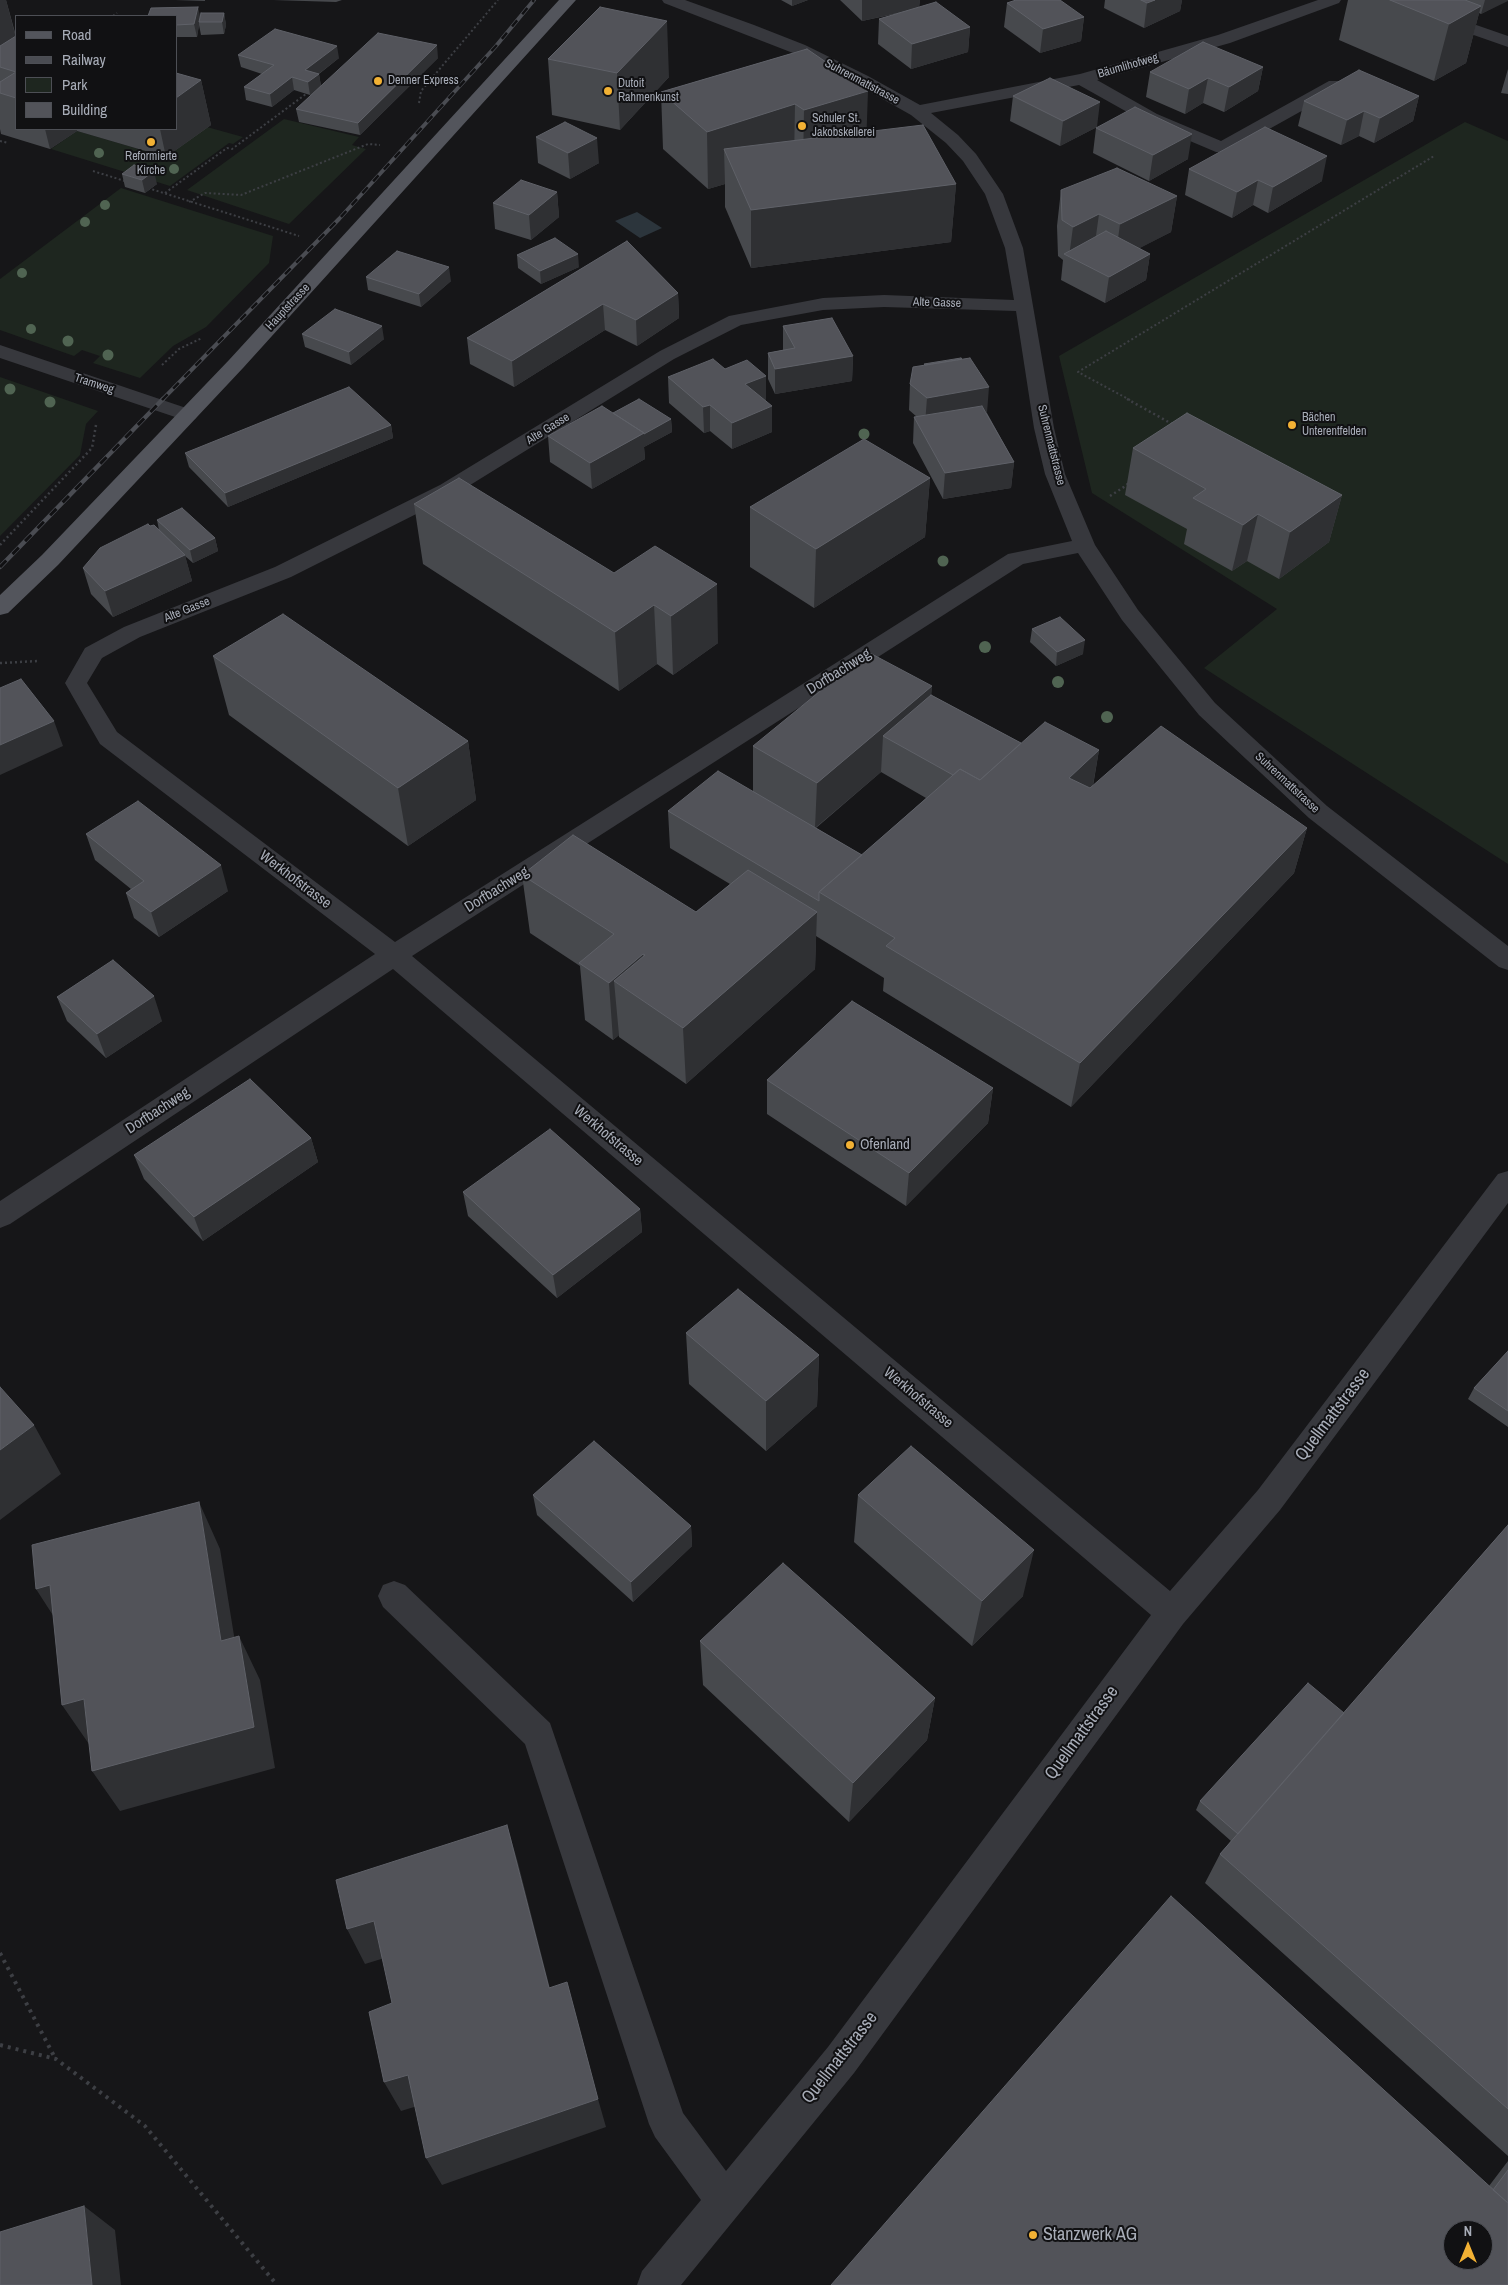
<!DOCTYPE html>
<html>
<head>
<meta charset="utf-8">
<style>
	body { margin:0 }
	#map { position:relative; width:1508px; height:2285px; overflow:hidden; background:#161618; font-family:"Archivo Narrow",sans-serif }
	canvas { display:block }
	.legend { position:absolute; left:15px; top:15px; width:162px; height:115px; box-sizing:border-box; background:#111113; border:1px solid #4d4f55; margin:0; padding:6px 9px; list-style:none; font-size:15px; color:#a8adb8 }
	.legend li { display:flex; align-items:center; gap:10px; height:25px }
	.legend b { width:25px; border:1px solid #4d4f55 }
	.north { position:absolute; left:1443px; top:2220px; width:50px; height:50px; box-sizing:border-box; background:#111113; border:1px solid #4d4f55; border-radius:50%; rotate:0deg; font-size:14px; font-weight:700; line-height:20px; text-align:center; color:#a8adb8 }
	.north::after { content:''; display:block; margin:auto; width:18px; height:22px; background:#f2b134; clip-path:polygon(50% 0,100% 100%,50% 72%,0 100%) }
</style>
</head>
<body>
<div id="map">
<canvas width="1508" height="2285"></canvas>
<ul class="legend">
<li><b style="height:6px;background:#53555c"></b>Road</li>
<li><b style="height:6px;background:#4a4c52"></b>Railway</li>
<li><b style="height:14px;background:#1e261f"></b>Park</li>
<li><b style="height:14px;background:#525359"></b>Building</li>
</ul>
<div class="north">N</div>
</div>
<script>
const g = document.querySelector('canvas').getContext('2d');
g.lineJoin = 'round';
function fill(path, color) { g.fillStyle = color; g.fill(path, 'evenodd'); }
const poly = rows => new Path2D(rows.map(r => 'M' + r).join(''));
function strokePath(path, color, width, dash) { g.strokeStyle = color; g.lineWidth = width; g.lineCap = dash ? 'butt' : 'round'; g.setLineDash(dash || []); g.stroke(path); }
function drawText(font, color, halo, rows, align = 'center') {
  g.font = font + ' "Archivo Narrow",sans-serif'; g.lineWidth = 4; g.setLineDash([]); g.textBaseline = 'middle'; g.strokeStyle = halo; g.fillStyle = color; for (const [text, x, y, turn = 0] of rows) {
    g.save(); g.translate(x, y); g.rotate((+turn || 0) * Math.PI / 180); g.textAlign = isNaN(turn) ? turn : align; if (halo) g.strokeText(text, 0, 0); g.fillText(text, 0, 0); g.restore();
  }
}
fill(poly([
	[284,119,359,137,352,145,366,149,289,224,187,190],
	[1465,122,1508,141,1508,864,1204,668,1277,609,1092,493,1059,356],
	[207,127,243,137,233,144,229,143,170,186,51,149,77,131,166,157],
	[121,188,273,236,269,263,206,327,173,346,140,378,93,363,100,356,82,350,74,356,0,330,0,279],
	[0,377,98,411,86,424,80,455,0,536]
]), '#1e261f');
fill(poly([
	[637,212,662,228,640,238,615,221]
]), '#2c353c');
strokePath(poly([
	[113,16,117,13],
	[419,103,421,91,498,0],
	[0,141,8,143],
	[93,171,128,182],
	[148,188,299,236],
	[165,193,227,148,232,149,306,94],
	[189,202,205,193,241,195,368,144,380,145],
	[162,365,179,349,202,338],
	[1130,400,1078,372,1434,156]
]), '#3d3f44', 2, [2, 2.5]);
strokePath(poly([
	[1127,399,1174,425],
	[1110,496,1127,485,1128,482],
	[0,545,92,448,96,425],
	[0,663,39,661]
]), '#3d3f44', 2.5, [2, 3]);
strokePath(poly([
	[0,1953,55,2058],
	[0,2045,56,2059,145,2126,277,2285]
]), '#3d3f44', 4, [3, 5]);
fill(poly([
	[662,0,685,0,754,25,805,45,868,76,920,105,1080,74,1218,35,1318,0,1341,0,1339,3,1230,43,1097,80,1157,114,1221,141,1329,81,1341,81,1344,85,1341,89,1228,152,1216,152,1145,122,1079,85,931,113,958,135,976,154,1003,194,1023,248,1054,428,1065,474,1095,545,1138,610,1215,703,1327,806,1508,946,1508,970,1499,967,1309,818,1199,715,1122,620,1078,553,1023,564,412,956,1170,1591,1258,1490,1498,1174,1508,1171,1508,1203,1280,1510,1183,1624,854,2073,681,2285,637,2285,642,2271,701,2200,655,2137,649,2124,525,1744,383,1607,378,1596,383,1585,394,1581,405,1585,550,1723,683,2113,726,2171,828,2047,1151,1615,393,969,10,1224,0,1228,0,1201,375,954,100,744,65,683,85,648,124,627,275,567,440,485,660,351,729,316,823,298,884,295,1014,300,1005,248,985,194,963,161,946,143,911,115,856,84,793,53,664,3,662,0],
	[884,307,1016,311,1034,428,1045,474,1072,541,1008,554,395,942,117,732,87,683,102,658,140,637,291,577,454,495,674,359,741,325,823,310,884,307],
	[1380,0,1404,0,1508,36,1508,47,1382,3,1380,0],
	[0,345,195,411,198,415,195,419,188,421,181,419,0,358,0,345]
]), '#37383d');
fill(poly([
	[559,0,576,0,243,368,58,565,8,613,0,615,0,595,42,555,229,360,559,0]
]), '#53555c');
const railFar1 = poly([
	[162,400,339,219,496,46,534,0]
]);
const rail = poly([
	[0,567,163,399]
]);
strokePath(railFar1, '#4a4c52', 4);
strokePath(rail, '#4a4c52', 4.5);
strokePath(railFar1, '#111113', 2.5, [8]);
strokePath(rail, '#111113', 3, [9]);
g.fillStyle = '#506452';
for (const [x, y, r] of [
	[99,153,5],
	[174,169,5],
	[105,205,5],
	[85,222,5],
	[22,273,5],
	[31,329,5],
	[68,341,5.5],
	[108,355,5.5],
	[10,389,5.5],
	[50,402,5.5],
	[864,434,5.5],
	[943,561,5.5],
	[985,647,6],
	[1058,682,6],
	[1107,717,6]
]) { g.beginPath(); g.arc(x, y, r, 0, 2 * Math.PI); g.fill(); }
fill(poly([
	[0,0,6,0,16,36,16,129,176,129,201,80,211,125,166,157,77,131,50,149,1,134,0,129],
	[175,0,205,0,205,1],
	[273,0,342,0,336,2],
	[781,0,808,0,792,6],
	[840,0,920,0,919,7,970,27,968,52,911,69,878,44,879,19,904,12,862,21],
	[1105,0,1182,0,1180,11,1144,28,1104,8],
	[1348,0,1508,0,1481,14,1479,13,1466,63,1434,81,1339,40],
	[1007,3,1084,17,1081,41,1040,53,1004,27],
	[224,13,226,25,224,34,201,35,199,25,197,37,176,37,176,16,200,16],
	[807,49,866,132,956,184,951,242,751,268,725,207,725,184,708,189,663,149,661,92],
	[238,55,339,58,319,74,321,86,438,58,360,135,299,122,296,109,319,89,310,95,294,90,272,107,246,100,244,87,262,74,241,67],
	[548,59,669,77,620,130,552,115],
	[1263,67,1258,91,1224,112,1203,103,1185,114,1146,97,1150,72],
	[1508,69,1508,94,1501,93],
	[1013,96,1097,127,1060,146,1010,121],
	[1419,96,1413,121,1374,143,1359,136,1341,145,1298,126,1304,101],
	[1096,128,1188,159,1149,181,1093,153],
	[536,137,599,163,570,179,538,163],
	[1189,169,1322,181,1268,213,1253,205,1232,218,1185,195],
	[122,174,157,184,145,193,125,187],
	[1061,190,1177,196,1171,232,1139,248,1150,254,1146,280,1105,303,1061,280,1063,260,1058,256,1057,226],
	[557,192,559,217,531,240,495,229,493,203],
	[627,241,678,293,679,318,637,346,605,330,514,387,470,364,467,338],
	[517,255,579,267,541,284,518,268],
	[366,277,451,281,421,307,368,290],
	[783,326,853,356,852,381,775,394,768,379,768,353,783,350],
	[302,334,384,339,351,365,305,347],
	[668,377,772,432,732,449,710,431,704,433,669,403],
	[910,384,987,413,1014,462,1011,488,943,499,913,443,914,417,917,417,909,410],
	[613,413,671,419,672,432,644,447,645,459,592,489,550,462,548,436],
	[391,425,393,438,228,507,189,467,185,453],
	[1133,448,1342,495,1329,542,1279,579,1247,561,1232,571,1184,544,1187,529,1125,495],
	[930,478,925,537,814,608,750,567,750,507],
	[414,504,614,573,718,643,673,675,657,664,619,691,423,564],
	[157,520,215,538,218,551,193,563,185,556,192,581,113,617,91,594,83,568,159,530],
	[1032,629,1083,654,1056,666,1030,642],
	[213,656,468,741,476,800,408,846,229,715],
	[932,686,931,695,1021,743,1099,750,1093,786,1307,828,1294,873,1071,1107,883,991,884,978,816,936,815,969,686,1084,619,1037,619,1035,613,1040,585,1020,580,966,530,933,522,875,696,912,730,884,670,848,668,811,753,791,753,746],
	[881,772,926,798,862,855,816,828],
	[86,834,228,891,159,937,134,918,126,893,131,889,95,860],
	[57,997,162,1021,106,1058,67,1021],
	[767,1080,993,1088,988,1123,906,1206,767,1114],
	[311,1138,318,1162,203,1241,144,1179,134,1155],
	[463,1192,640,1209,642,1232,557,1298,468,1216],
	[686,1333,819,1355,817,1406,766,1451,689,1384],
	[1508,1351,1508,1427,1468,1399,1474,1388],
	[533,1495,691,1526,692,1546,633,1602,537,1515],
	[858,1495,1023,1596,972,1646,854,1542],
	[1508,1525,1508,2156,1205,1883,1220,1854,1231,1841,1196,1810,1200,1801,1344,1713],
	[700,1641,935,1698,927,1740,849,1822,703,1685],
	[1508,2161,1508,2285,1489,2186]
]), '#47494d');
fill(poly([
	[0,0,6,0,16,38,0,50],
	[792,0,808,0,792,6],
	[862,0,920,0,919,8,862,21],
	[1155,0,1182,0,1180,11,1144,28,1147,3],
	[1485,0,1508,0,1508,1,1481,14],
	[1481,6,1466,63,1434,81,1449,24],
	[198,7,201,20,199,22,199,25,197,37,194,24],
	[224,13,226,25,224,34,222,22],
	[1084,17,1081,41,1040,53,1043,29],
	[667,21,669,77,620,130,617,73],
	[970,27,968,52,911,69,912,44],
	[437,45,438,58,360,135,358,123],
	[337,46,339,58,308,82,305,70],
	[1263,67,1258,91,1224,112,1229,87],
	[319,74,321,87,310,95,308,82],
	[292,77,294,90,272,107,270,94],
	[1208,78,1203,103,1185,114,1189,89],
	[201,80,211,125,166,157,160,129,176,129,176,98],
	[868,91,866,148,803,167,804,110],
	[1419,96,1413,121,1374,143,1380,118],
	[1100,102,1097,127,1060,146,1063,121],
	[795,104,794,161,724,149,725,184,708,189,707,132],
	[1364,111,1359,136,1341,145,1347,120],
	[45,129,77,129,77,131,50,149],
	[1192,134,1188,159,1149,181,1153,155],
	[597,138,599,163,570,179,568,153],
	[1327,156,1322,181,1268,213,1273,187],
	[154,171,157,184,145,193,142,180],
	[1258,180,1253,205,1232,218,1237,192],
	[956,184,951,242,751,268,751,210],
	[557,192,559,217,531,240,529,215],
	[1177,196,1171,232,1115,261,1120,224],
	[1099,214,1094,250,1069,257,1073,227],
	[578,254,579,267,541,284,540,271],
	[1150,254,1146,280,1105,303,1109,277],
	[449,267,451,281,421,307,419,294],
	[678,293,679,318,637,346,636,320],
	[603,304,605,330,514,387,512,361],
	[382,326,384,339,351,365,349,352],
	[853,356,852,381,775,394,775,369],
	[766,376,766,402,745,384],
	[989,387,987,413,925,424,927,398],
	[710,405,710,431,704,433,703,407],
	[772,406,772,432,732,449,732,423],
	[671,419,672,432,644,447,645,459,592,489,590,463],
	[391,425,393,438,228,507,225,493],
	[1014,462,1011,488,943,499,945,473],
	[930,478,925,537,814,608,816,549],
	[1342,495,1329,542,1279,579,1290,532],
	[1258,514,1247,561,1232,571,1243,525],
	[215,538,218,551,193,563,190,550],
	[185,555,192,581,113,617,105,591],
	[717,584,718,643,673,675,671,616],
	[654,605,657,664,619,691,615,632],
	[1085,640,1083,654,1056,666,1057,652],
	[932,686,928,732,883,736,881,772,815,828,817,783],
	[54,721,63,746,0,775,0,745],
	[468,741,476,800,408,846,398,788],
	[1099,750,1091,796,1069,778],
	[1307,828,1294,873,1071,1107,1080,1063],
	[221,865,228,891,159,937,151,912],
	[817,912,815,969,686,1084,683,1028],
	[643,954,646,1002,614,981,619,1035,613,1040,609,983],
	[154,996,162,1021,106,1058,97,1034],
	[993,1088,988,1123,906,1206,909,1173],
	[311,1138,318,1162,203,1241,194,1217],
	[640,1209,642,1232,557,1298,553,1275],
	[819,1355,817,1406,766,1451,766,1401],
	[34,1425,61,1474,0,1520,0,1450],
	[199,1502,220,1549,242,1685,221,1641],
	[691,1526,692,1546,633,1602,631,1582],
	[1034,1550,1023,1596,972,1646,982,1601],
	[50,1585,65,1634,36,1589],
	[239,1636,260,1680,275,1768,120,1811,92,1771],
	[935,1698,927,1740,849,1822,853,1783],
	[84,1699,91,1747,62,1705],
	[507,1825,518,1863,558,2020,549,1988],
	[374,1921,391,1956,365,1964,347,1929],
	[408,2075,424,2104,401,2111,384,2082],
	[598,2099,606,2127,442,2185,426,2158],
	[84,2206,115,2230,121,2285,92,2285]
]), '#2f3033');
const building = poly([
	[1016,0,1060,0,1084,17,1043,29,1007,3,1016,0],
	[1141,0,1155,0,1147,3,1141,0],
	[1390,0,1465,0,1481,6,1449,24,1390,0],
	[936,2,970,27,912,44,879,19,936,2],
	[198,7,194,24,176,25,176,16,148,16,151,8,198,7],
	[600,7,667,21,617,73,548,59,600,7],
	[201,13,224,13,222,22,199,22,201,13],
	[275,29,337,46,305,70,319,74,308,82,292,77,270,94,244,87,274,65,238,55,275,29],
	[378,33,437,45,358,123,296,109,378,33],
	[16,36,16,98,0,93,0,82,16,72,0,67,0,46,16,36],
	[1203,42,1263,67,1229,87,1208,78,1189,89,1150,72,1203,42],
	[807,49,868,91,804,110,795,104,707,132,661,92,807,49],
	[1359,70,1419,96,1380,118,1364,111,1347,120,1304,101,1359,70],
	[176,73,201,80,176,98,176,73],
	[1050,78,1100,102,1063,121,1013,96,1050,78],
	[1135,107,1192,134,1153,155,1096,128,1135,107],
	[565,122,597,138,568,153,536,137,565,122],
	[923,125,956,184,751,210,724,149,923,125],
	[1265,127,1327,156,1273,187,1258,180,1237,192,1189,169,1265,127],
	[134,165,154,171,142,180,122,174,134,165],
	[1117,168,1177,196,1120,224,1099,214,1073,227,1062,220,1061,190,1117,168],
	[521,180,557,192,529,215,493,203,521,180],
	[1106,231,1150,254,1109,277,1064,254,1106,231],
	[555,238,578,254,540,271,517,255,555,238],
	[627,241,678,293,636,320,603,304,512,361,467,338,627,241],
	[397,251,449,267,419,294,366,277,397,251],
	[335,309,382,326,349,352,302,334,335,309],
	[832,318,853,356,775,369,768,353,795,348,783,326,832,318],
	[961,358,962,359,925,365,924,364,961,358],
	[970,358,989,387,927,398,910,384,913,367,970,358],
	[713,359,725,369,747,360,766,376,745,384,772,406,732,423,710,405,703,407,668,377,713,359],
	[349,387,391,425,225,493,185,453,349,387],
	[639,399,671,419,644,434,644,433,613,413,639,399],
	[602,406,644,433,590,463,548,436,602,406],
	[982,406,1014,462,945,473,914,417,982,406],
	[1187,413,1342,495,1290,532,1258,514,1243,525,1193,498,1206,489,1133,448,1187,413],
	[864,439,930,478,816,549,750,507,864,439],
	[459,478,614,573,655,546,717,584,671,616,654,605,615,632,414,504,459,478],
	[182,508,215,538,190,550,157,520,182,508],
	[148,524,150,526,154,525,185,555,105,591,83,568,100,548,148,524],
	[283,614,468,741,398,788,213,656,283,614],
	[1060,617,1085,640,1057,652,1032,629,1060,617],
	[868,652,932,686,817,783,753,746,868,652],
	[21,679,54,721,0,745,0,688,21,679],
	[931,695,1021,743,980,780,960,769,953,775,883,736,931,695],
	[1045,722,1099,750,1069,778,1090,788,1161,726,1307,828,1080,1063,886,946,895,938,819,892,960,769,980,780,1045,722],
	[718,771,862,855,819,892,819,901,668,811,718,771],
	[138,801,221,865,151,912,126,893,144,881,86,834,138,801],
	[573,835,696,912,748,870,817,912,683,1028,614,981,645,955,643,954,609,983,579,963,614,934,522,875,573,835],
	[113,960,154,996,97,1034,57,997,113,960],
	[852,1001,993,1088,909,1173,767,1080,852,1001],
	[250,1079,311,1138,194,1217,134,1155,250,1079],
	[550,1129,640,1209,553,1275,463,1192,550,1129],
	[738,1289,819,1355,766,1401,686,1333,738,1289],
	[1508,1351,1508,1411,1474,1388,1508,1351],
	[0,1387,34,1425,0,1450,0,1387],
	[594,1441,691,1526,631,1582,533,1495,594,1441],
	[911,1446,1034,1550,982,1601,858,1495,911,1446],
	[199,1502,221,1641,239,1636,254,1727,92,1771,84,1699,62,1705,50,1585,36,1589,32,1545,199,1502],
	[1508,1525,1508,2109,1220,1854,1508,1525],
	[783,1563,935,1698,853,1783,700,1641,783,1563],
	[1308,1683,1344,1713,1238,1834,1200,1801,1308,1683],
	[507,1825,549,1988,567,1982,598,2099,426,2158,408,2075,384,2082,369,2012,392,2003,374,1921,347,1929,336,1880,507,1825],
	[1171,1896,1508,2203,1508,2285,831,2285,1171,1896],
	[1453,2230,1483,2230,1483,2260,1453,2260,1453,2230],
	[1508,2170,1508,2203,1493,2190,1508,2170],
	[84,2206,92,2285,0,2285,0,2232,84,2206]
]);
fill(building, '#525359');
strokePath(building, '#5f6168', 1);
for (const [x, y, r, color] of [
	[378,81,5,"#f2b134"],
	[608,91,5,"#f2b134"],
	[802,126,5,"#f2b134"],
	[151,142,5,"#f2b134"],
	[1292,425,5,"#f2b134"],
	[850,1145,5,"#f2b134"],
	[1033,2235,5,"#f2b134"]
]) { const dot = new Path2D(); dot.arc(x, y, r, 0, 2 * Math.PI); g.fillStyle = color; g.fill(dot); strokePath(dot, '#111113', 2); }
drawText('12px', '#a8adb8', '#111113', [
	["Bäumlihofweg",1128,66,-16],
	["Suhrenmattstrasse",862,82,28],
	["Alte Gasse",937,303,2],
	["Hauptstrasse",288,307,-47],
	["Tramweg",94,384,18],
	["Alte Gasse",548,429,-32],
	["Suhrenmattstrasse",1051,445,76],
	["Alte Gasse",187,610,-22],
	["Suhrenmattstrasse",1287,783,43]
]);
drawText('12px', '#a8adb8', '#111113', [
	["Denner Express",388,81],
	["Dutoit",618,84],
	["Rahmenkunst",618,98],
	["Schuler St.",812,119],
	["Jakobskellerei",812,133],
	["Reformierte",151,157,"center"],
	["Kirche",151,171,"center"],
	["Bächen",1302,418],
	["Unterentfelden",1302,432]
], 'left');
drawText('15px', '#a8adb8', '#111113', [
	["Dorfbachweg",839,672,-32],
	["Werkhofstrasse",295,880,37],
	["Dorfbachweg",497,890,-32],
	["Dorfbachweg",158,1111,-33],
	["Werkhofstrasse",608,1136,40],
	["Werkhofstrasse",918,1398,40]
]);
drawText('15px', '#a8adb8', '#111113', [
	["Ofenland",860,1145]
], 'left');
drawText('18px', '#a8adb8', '#111113', [
	["Quellmattstrasse",1333,1415,-53],
	["Quellmattstrasse",1082,1733,-54],
	["Quellmattstrasse",840,2058,-52]
]);
drawText('18px', '#a8adb8', '#111113', [
	["Stanzwerk AG",1043,2235]
], 'left');
</script>
</body>
</html>
